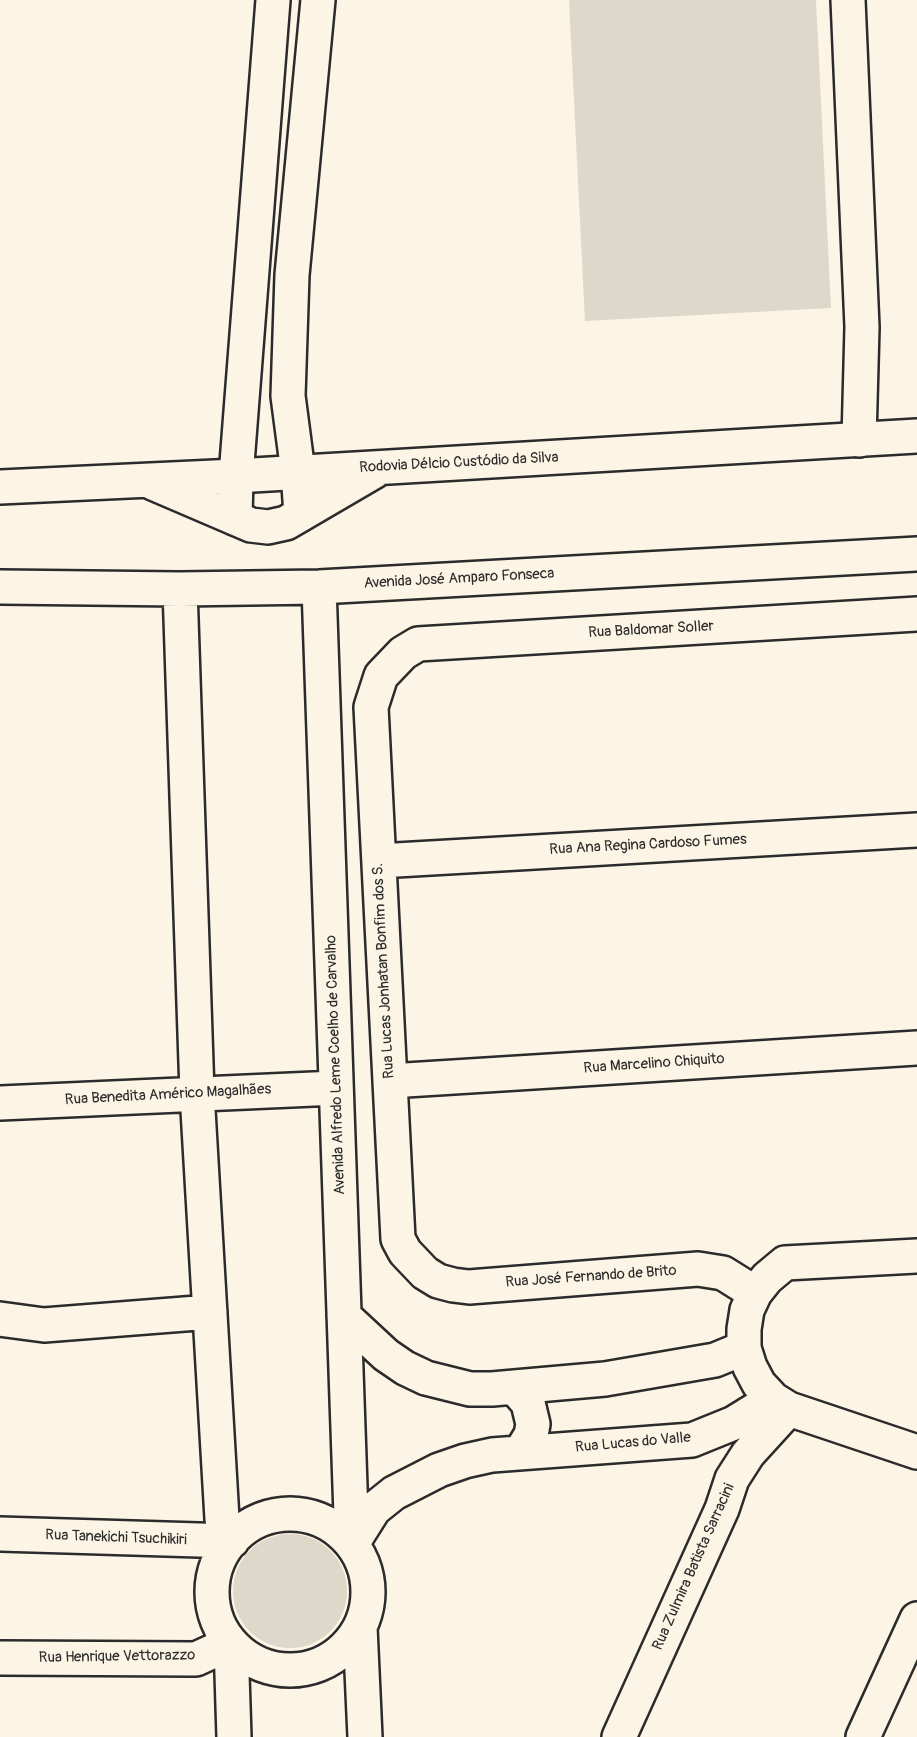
<!DOCTYPE html>
<html>
<head>
<meta charset="utf-8">
<style>
	body { margin:0 }
	canvas { display:block; background:#fcf5e5 }
</style>
</head>
<body>
<canvas width="917" height="1737"></canvas>
<script>
const g = document.querySelector('canvas').getContext('2d');
g.lineJoin = 'round';
function fill(path, color) { g.fillStyle = color; g.fill(path, 'evenodd'); }
const poly = rows => new Path2D(rows.map(r => 'M' + r).join(''));
function strokePath(path, color, width, dash) { g.strokeStyle = color; g.lineWidth = width; g.lineCap = dash ? 'butt' : 'round'; g.setLineDash(dash || []); g.stroke(path); }
function drawText(font, color, halo, rows, align = 'center') {
  g.font = font + ' Pangolin,sans-serif'; g.lineWidth = 4.5; g.setLineDash([]); g.textBaseline = 'middle'; g.strokeStyle = halo; g.fillStyle = color; for (const [text, x, y, turn = 0] of rows) {
    g.save(); g.translate(x, y); g.rotate((+turn || 0) * Math.PI / 180); g.textAlign = isNaN(turn) ? turn : align; if (halo) g.strokeText(text, 0, 0); g.fillText(text, 0, 0); g.restore();
  }
}
fill(poly([
	[569,0,816,0,831,308,585,321],
	'233 1591a57 57 0 1 1 114 0a57 57 0 1 1-114 0Z'
]), '#ded8ca');
const minor = poly([
	[848,0,862,327,859,440],
	[301,514,298,472,288,396,292,275,318,0],
	[235,518,236,476,273,0],
	[0,587,180,589,319,587,917,554],
	[319,587,352,1544],
	[180,589,197,1093,222,1519,232,1541],
	[379,861,917,830],
	[390,1081,917,1048],
	[0,1103,336,1088],
	[917,1256,785,1263,767,1278,755,1293,747,1310,744,1329,744,1348,750,1367,759,1384,773,1399,789,1409,917,1452],
	[755,1293,723,1273,698,1269,469,1287,453,1285,438,1281,425,1273,405,1252,398,1239,371,707,381,676,403,653,418,644,917,614],
	[344,1316,386,1355,405,1368,426,1378,470,1389,492,1389,605,1379,715,1360,744,1348],
	[0,1319,44,1325,210,1312],
	[514,1387,528,1403,533,1424,531,1435,520,1453],
	'212 1592a78 78 0 1 1 156 0a78 78 0 1 1-156 0Z',
	[0,1534,232,1541],
	[352,1544,374,1509,394,1493,439,1470,465,1461,492,1455,692,1440,734,1423,773,1399],
	[360,1627,365,1737],
	[231,1643,234,1737],
	[0,1658,196,1659,231,1643],
	[619,1737,722,1509,732,1479,748,1454,789,1409],
	[863,1737,917,1619]
]);
const major = poly([
	[153,483,251,525,268,527,286,523,375,471],
	[0,487,236,476,917,436]
]);
strokePath(minor, '#2b2b2b', 38);
strokePath(major, '#2b2b2b', 38);
strokePath(minor, '#fcf5e5', 33);
strokePath(major, '#fcf5e5', 33);
drawText('15px', '#2b2b2b', '#fcf5e5', [
	["Rodovia Délcio Custódio da Silva",459,463,-3],
	["Avenida José Amparo Fonseca",459,579,-3],
	["Rua Baldomar Soller",651,630,-3],
	["Rua Ana Regina Cardoso Fumes",648,845,-3],
	["Rua Lucas Jonhatan Bonfim dos S.",384,971,-93],
	["Rua Marcelino Chiquito",654,1064,-4],
	["Avenida Alfredo Leme Coelho de Carvalho",336,1065,-92],
	["Rua Benedita Américo Magalhães",168,1095,-3],
	["Rua José Fernando de Brito",591,1277,-4],
	["Rua Lucas do Valle",633,1443,-5],
	["Rua Tanekichi Tsuchikiri",116,1538,2],
	["Rua Zulmira Batista Sarracini",694,1567,-66],
	["Rua Henrique Vettorazzo",117,1657,-1]
]);
</script>
</body>
</html>
